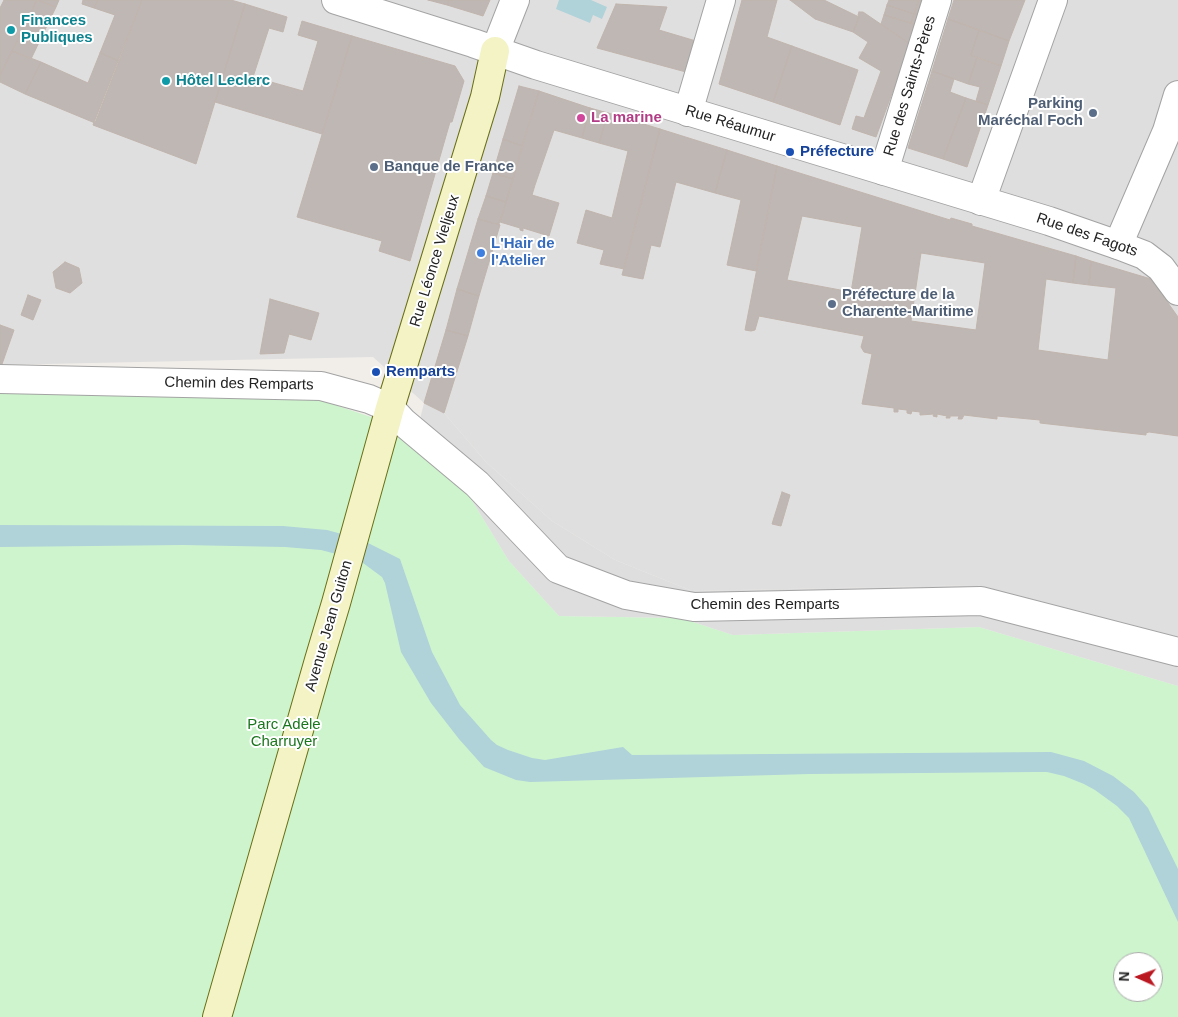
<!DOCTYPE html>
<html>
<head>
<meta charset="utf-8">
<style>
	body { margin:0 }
	#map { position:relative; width:1178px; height:1017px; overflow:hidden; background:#f1eeea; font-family:Helvetica,sans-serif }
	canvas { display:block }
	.north { position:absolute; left:1113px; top:952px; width:50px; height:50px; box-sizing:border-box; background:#fff; border:1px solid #a7a7a7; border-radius:50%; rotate:272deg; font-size:14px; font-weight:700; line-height:20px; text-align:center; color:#222 }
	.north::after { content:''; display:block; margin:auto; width:18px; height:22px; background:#bb1922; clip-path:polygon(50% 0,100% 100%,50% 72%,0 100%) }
</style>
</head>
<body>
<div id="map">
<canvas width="1178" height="1017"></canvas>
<div class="north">N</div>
</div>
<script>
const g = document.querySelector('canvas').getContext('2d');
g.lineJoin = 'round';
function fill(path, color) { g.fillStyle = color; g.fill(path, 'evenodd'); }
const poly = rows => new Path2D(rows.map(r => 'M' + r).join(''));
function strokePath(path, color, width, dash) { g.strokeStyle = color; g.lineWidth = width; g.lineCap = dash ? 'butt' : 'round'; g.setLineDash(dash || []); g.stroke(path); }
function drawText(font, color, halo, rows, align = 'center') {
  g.font = font + ' Helvetica,sans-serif'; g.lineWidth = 4; g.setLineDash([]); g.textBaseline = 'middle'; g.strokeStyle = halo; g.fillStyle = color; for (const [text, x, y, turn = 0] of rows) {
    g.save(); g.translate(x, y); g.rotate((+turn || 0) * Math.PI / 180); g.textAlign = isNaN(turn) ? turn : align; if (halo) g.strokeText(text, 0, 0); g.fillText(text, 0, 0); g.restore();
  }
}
fill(poly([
	[0,0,1178,0,1178,637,977,585,692,591,615,560,552,521,486,462,444,413,424,403,373,357,0,365]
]), '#e0dfdf');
fill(poly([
	[0,392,320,400,383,421,419,454,468,494,509,561,559,616,681,618,733,635,979,627,1178,686,1178,1017,0,1017],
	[1123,962,1153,962,1153,992,1123,992]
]), '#cef4ce');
fill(poly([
	[1053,0,1178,0,1178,95,1118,245,981,201],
	[424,403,444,413,486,462,552,521,615,560,692,591,977,585,1178,637,1178,686,979,627,733,635,681,618,559,616,509,561,468,494,419,454,417,431]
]), '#dedede');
fill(poly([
	[559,0,591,0,607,7,602,19,593,15,590,23,556,9],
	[0,525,283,526,327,530,360,539,400,559,432,652,460,705,491,740,497,745,508,750,532,758,545,760,623,747,632,755,1051,752,1084,761,1113,776,1134,792,1148,808,1178,869,1178,922,1129,818,1117,806,1095,790,1084,784,1064,776,1047,772,1036,772,809,774,530,782,516,780,484,767,459,739,431,703,401,652,385,583,382,577,359,560,321,550,285,547,183,545,0,547]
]), '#b0d2d9');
const building = poly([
	[4,0,37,0,0,75,0,8,4,0],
	[37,0,56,7,31,59,12,51,37,0],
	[38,0,59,0,56,7,38,0],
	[83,0,98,0,94,8,82,4,83,0],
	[98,0,142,0,119,61,100,53,115,15,94,8,98,0],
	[142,0,231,0,245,4,196,164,93,125,142,0],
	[428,0,449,0,447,5,428,0],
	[449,0,490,0,483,16,447,5,449,0],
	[742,0,777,0,767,37,792,46,773,102,719,84,742,0],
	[790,0,824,0,859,17,853,32,815,19,790,0],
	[889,0,919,0,914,14,887,5,889,0],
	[919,0,925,0,920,15,914,14,919,0],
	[954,0,1025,0,1009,41,948,19,954,0],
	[245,4,287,17,283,32,269,28,253,77,303,91,318,41,298,35,302,21,352,36,322,134,215,102,245,4],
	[616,4,667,7,659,30,696,41,686,72,597,48,616,4],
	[887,5,914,14,911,23,884,15,887,5],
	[859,12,863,12,910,44,876,137,852,129,856,116,864,118,881,71,859,58,868,42,853,32,859,17,858,15,859,12],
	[914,14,920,15,917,25,911,23,914,14],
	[884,15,917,25,910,44,881,24,884,15],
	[948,19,979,30,971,55,977,58,968,84,932,71,948,19],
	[979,30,1009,41,1001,66,971,55,979,30],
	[352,36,455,66,464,81,452,122,450,122,410,261,379,251,382,241,297,217,352,36],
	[792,46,858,70,840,125,773,102,792,46],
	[12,51,41,62,25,94,0,82,0,75,12,51],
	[100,53,119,61,95,123,25,94,41,62,88,83,100,53],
	[977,58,1001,66,988,105,976,101,980,87,968,84,977,58],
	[932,71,954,79,950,92,966,98,943,159,908,148,932,71],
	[519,86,539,91,522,146,503,139,519,86],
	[539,91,590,108,582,138,554,130,535,185,532,195,559,203,549,236,523,228,523,231,520,230,520,228,500,222,539,91],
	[966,98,988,105,967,167,943,159,966,98],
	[590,108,608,113,599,143,582,138,590,108],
	[608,113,660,129,624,269,600,264,604,250,577,243,586,210,612,218,628,151,599,143,608,113],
	[660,129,727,150,715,193,676,182,660,247,651,245,643,279,622,275,660,129],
	[503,139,522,146,513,179,493,173,503,139],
	[727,150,777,166,756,271,727,265,741,200,715,193,727,150],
	[777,166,950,220,951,218,972,224,972,226,1076,256,1073,283,1046,279,1038,350,1108,360,1116,288,1089,285,1091,261,1151,279,1178,317,1178,436,1149,432,1146,433,1146,435,1040,423,1040,420,997,416,997,419,964,415,962,419,958,419,959,416,950,416,950,418,946,418,947,416,937,414,937,417,933,416,934,414,920,415,920,412,912,411,911,414,907,413,907,410,898,409,898,412,894,412,894,408,862,404,872,354,864,352,861,347,864,336,759,316,755,330,751,331,745,330,777,166],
	[802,216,862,227,851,292,787,280,802,216],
	[921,253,985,263,976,330,911,321,921,253],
	[493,173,513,179,506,202,486,196,493,173],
	[486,196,506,202,499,224,500,225,478,219,486,196],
	[478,219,500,225,479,296,457,289,478,219],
	[1076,256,1091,261,1089,285,1073,283,1076,256],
	[65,262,79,268,82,283,70,293,56,288,53,272,65,262],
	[457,289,479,296,468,336,446,330,457,289],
	[28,295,41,300,33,320,21,315,28,295],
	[270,299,319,313,311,340,289,334,284,353,260,354,270,299],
	[0,325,14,330,1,367,0,367,0,325],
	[446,330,468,336,444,413,424,403,446,330],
	[782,492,790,495,781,526,772,524,782,492]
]);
fill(building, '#beb7b3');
strokePath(building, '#c1b5ae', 1);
const minor = poly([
	[495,51,515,0],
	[688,112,721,0],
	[884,171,937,0],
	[981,201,1053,0],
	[1118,245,1167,131,1178,95],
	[0,379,321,386,369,399,390,408,403,422,477,484,558,569,626,595,694,607,981,601,1178,652]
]);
const tertiary = poly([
	[336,0,473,43,536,65,1049,221,1118,245,1144,255,1161,268,1178,291]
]);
const secondary = poly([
	[217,1017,319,660,336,603,390,408,485,97,495,51]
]);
strokePath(minor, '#a3a3a3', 30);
strokePath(tertiary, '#a3a3a3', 30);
strokePath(secondary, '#6a6f13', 30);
strokePath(minor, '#fff', 28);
strokePath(tertiary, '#fff', 28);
strokePath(secondary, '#f3f3c6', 28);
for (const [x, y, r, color] of [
	[11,30,5,"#0f9aa8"],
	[166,81,5,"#0f9aa8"],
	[1093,113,5,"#5c6f8a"],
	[581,118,5,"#d1479c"],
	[790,152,5,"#1a4fb4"],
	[374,167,5,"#5c6f8a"],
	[481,253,5,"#3f7fe0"],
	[832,304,5,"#5c6f8a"],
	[376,372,5,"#1a4fb4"]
]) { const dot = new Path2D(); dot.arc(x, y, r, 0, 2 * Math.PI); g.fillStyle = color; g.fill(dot); strokePath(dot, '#fff', 2); }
drawText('bold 15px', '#0d838f', '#fff', [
	["Finances",21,21],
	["Publiques",21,38],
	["Hôtel Leclerc",176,81]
], 'left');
drawText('15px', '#222', '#fff', [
	["Rue des Saints-Pères",910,86,-73],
	["Rue Réaumur",730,124,17],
	["Rue des Fagots",1087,235,19],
	["Rue Léonce Vieljeux",435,261,-73],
	["Chemin des Remparts",239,384,1],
	["Chemin des Remparts",765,605],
	["Avenue Jean Guiton",329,626,-74]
]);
drawText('bold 15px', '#4e5e75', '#fff', [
	["Parking",1083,104,"right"],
	["Maréchal Foch",1083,121,"right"],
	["Banque de France",384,167],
	["Préfecture de la",842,295],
	["Charente-Maritime",842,312]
], 'left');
drawText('bold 15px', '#b23c85', '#fff', [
	["La marine",591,118]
], 'left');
drawText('bold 15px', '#164399', '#fff', [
	["Préfecture",800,152],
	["Remparts",386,372]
], 'left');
drawText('bold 15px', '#366cbe', '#fff', [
	["L'Hair de",491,244],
	["l'Atelier",491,261]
], 'left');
drawText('15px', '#1a761d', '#fff', [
	["Parc Adèle",284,725],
	["Charruyer",284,742]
]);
</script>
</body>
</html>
